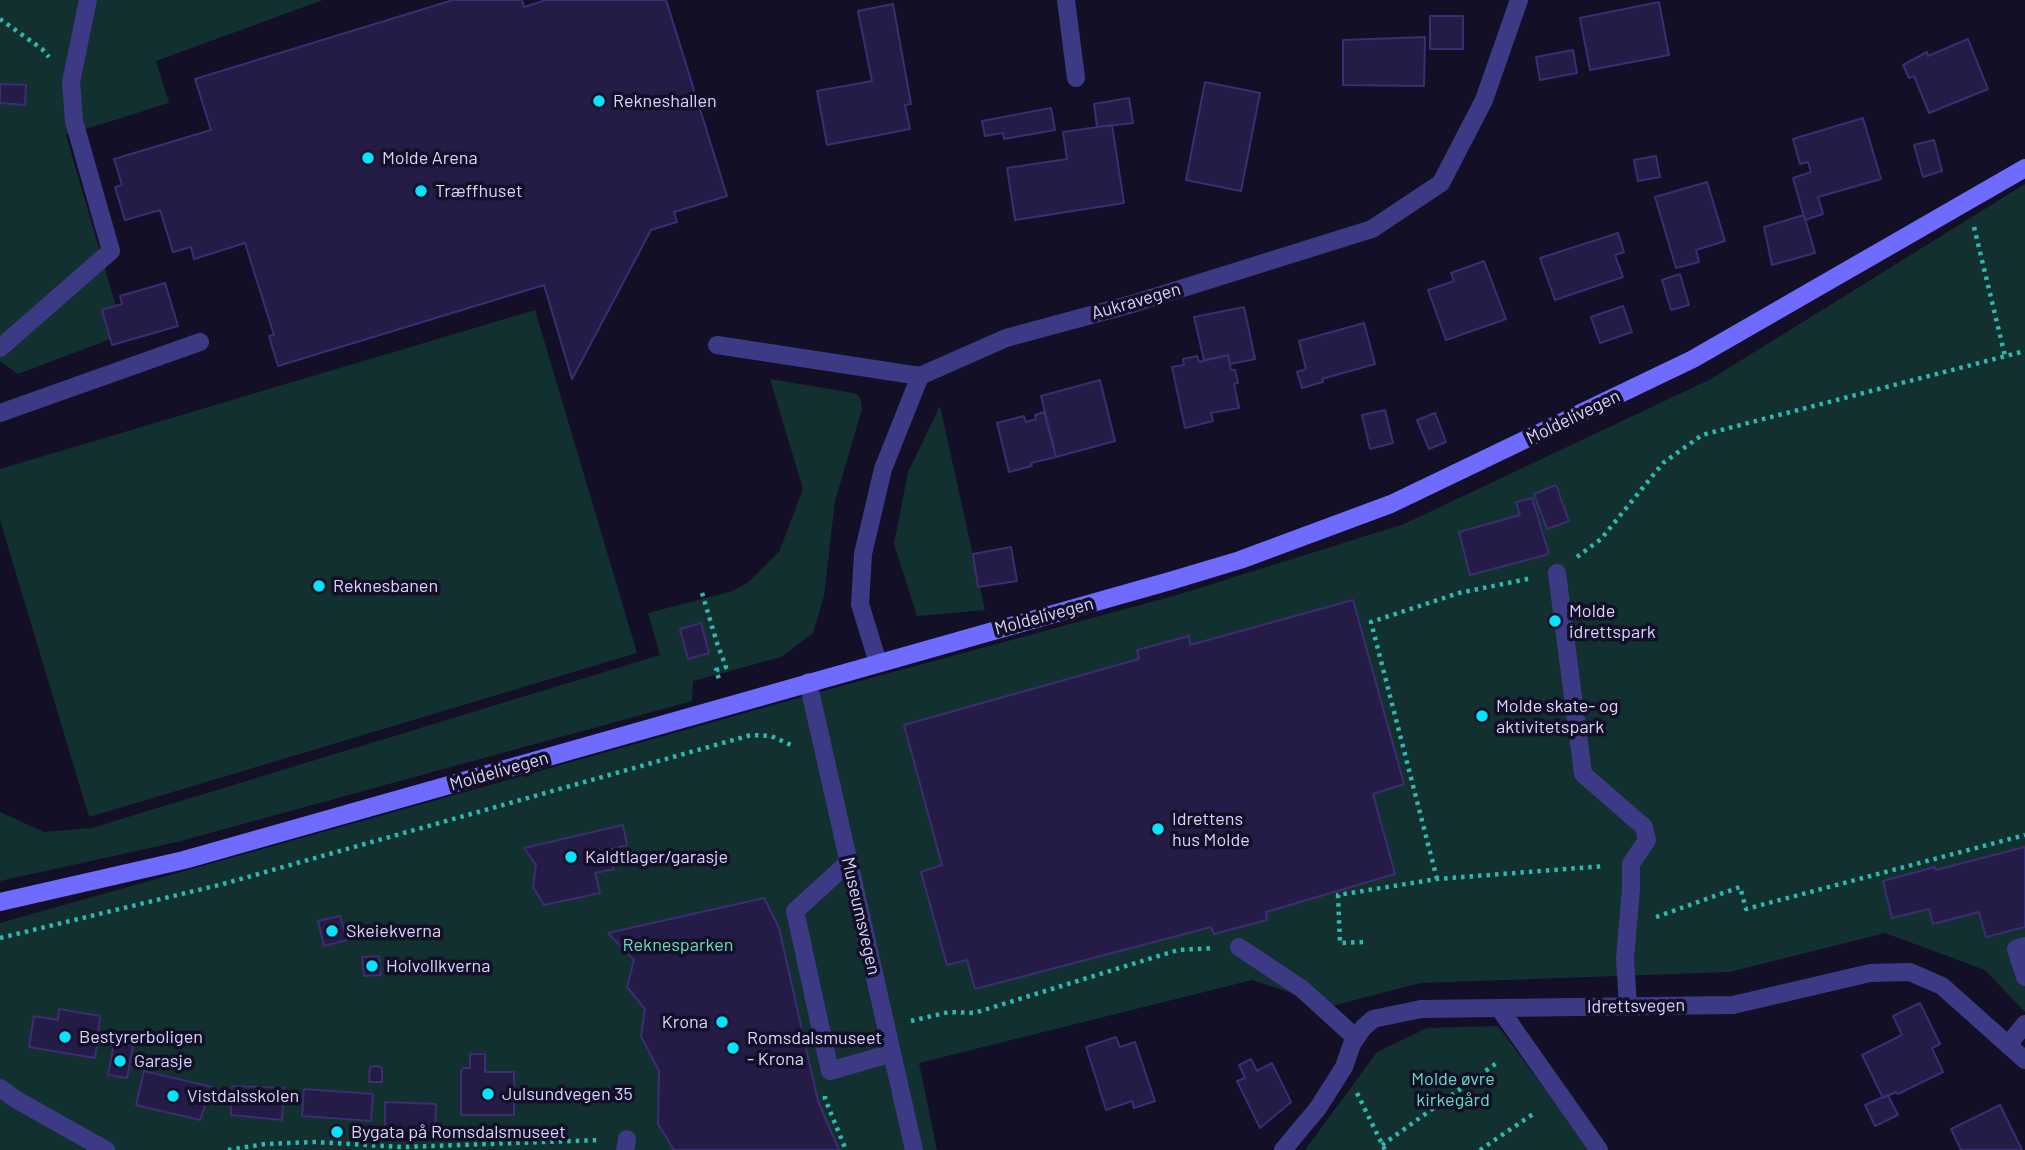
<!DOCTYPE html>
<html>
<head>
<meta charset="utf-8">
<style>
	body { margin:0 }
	canvas { display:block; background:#130f26 }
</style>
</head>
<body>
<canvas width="2025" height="1150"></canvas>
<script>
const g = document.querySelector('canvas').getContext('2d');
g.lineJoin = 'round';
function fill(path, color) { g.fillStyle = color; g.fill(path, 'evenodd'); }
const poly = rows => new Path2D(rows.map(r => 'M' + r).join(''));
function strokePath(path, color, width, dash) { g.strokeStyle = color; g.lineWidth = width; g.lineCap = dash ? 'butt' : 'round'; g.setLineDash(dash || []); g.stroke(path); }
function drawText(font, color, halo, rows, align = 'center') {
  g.font = font + ' Barlow,sans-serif'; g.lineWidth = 7; g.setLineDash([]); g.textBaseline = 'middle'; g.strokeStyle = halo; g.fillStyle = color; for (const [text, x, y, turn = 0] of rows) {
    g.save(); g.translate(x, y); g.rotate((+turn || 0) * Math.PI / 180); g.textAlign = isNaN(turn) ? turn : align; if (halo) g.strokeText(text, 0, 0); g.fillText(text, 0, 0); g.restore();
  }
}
fill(poly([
	[0,0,323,0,156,61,169,103,66,135,124,334,18,374,0,361],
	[2025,184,2025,1012,1985,970,1885,933,1729,972,1420,983,1332,1006,1252,980,919,1063,937,1150,0,1150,0,923,827,690,1177,595,1404,524,1711,379],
	[535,310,637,653,89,817,0,520,0,469],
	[770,379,853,393,858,395,861,401,862,409,835,501,824,596,813,633,781,657,693,681,692,701,177,842,0,881,0,812,44,832,92,828,660,655,648,613,733,591,750,581,779,552,803,489],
	[940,406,985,610,917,616,894,544,908,472],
	[1498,1026,1590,1150,1305,1150,1377,1052,1427,1028]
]), '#12302f');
const building = poly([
	[453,0,522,0,524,7,546,0,666,0,727,196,674,212,677,222,651,230,572,379,544,285,278,366,269,336,274,335,245,243,194,259,191,247,173,252,160,210,125,220,115,187,122,185,114,159,211,130,195,79,453,0],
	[1659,2,1669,55,1590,70,1580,18,1659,2],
	[893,4,911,104,905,105,910,129,827,145,817,91,872,81,858,11,893,4],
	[1430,16,1463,16,1463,49,1430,49,1430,16],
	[1425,37,1424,86,1343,85,1343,40,1425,37],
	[1968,39,1988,89,1929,113,1914,76,1909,78,1903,65,1927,52,1928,56,1968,39],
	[1573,50,1577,73,1540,80,1536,57,1573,50],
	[1205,82,1260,93,1241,191,1186,180,1205,82],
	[0,84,26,85,25,105,0,103,0,84],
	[1129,98,1133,123,1097,127,1094,104,1129,98],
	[1051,108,1055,130,1004,139,1003,133,985,136,982,121,1051,108],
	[1863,118,1881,179,1818,197,1823,214,1805,220,1793,178,1811,172,1808,162,1800,164,1793,139,1863,118],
	[1112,125,1124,203,1015,220,1007,168,1067,159,1063,132,1112,125],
	[1934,140,1942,171,1923,177,1914,145,1934,140],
	[1656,156,1660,177,1638,181,1634,160,1656,156],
	[1707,182,1725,241,1696,250,1699,262,1676,268,1655,197,1707,182],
	[1804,215,1815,253,1772,265,1764,227,1804,215],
	[1618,233,1624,252,1615,255,1623,277,1555,300,1540,258,1618,233],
	[1484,261,1506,319,1446,340,1428,290,1454,281,1451,273,1484,261],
	[1680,274,1689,305,1671,310,1662,280,1680,274],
	[165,283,178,326,112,345,102,310,122,304,120,296,165,283],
	[1623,306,1632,332,1600,343,1591,317,1623,306],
	[1244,307,1255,359,1230,364,1228,355,1204,360,1194,317,1244,307],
	[1364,323,1375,364,1322,379,1323,382,1302,388,1297,372,1306,369,1299,341,1364,323],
	[1228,355,1231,370,1235,370,1238,383,1234,384,1239,408,1211,413,1213,421,1185,428,1172,367,1184,365,1183,359,1197,356,1199,362,1228,355],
	[1100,380,1115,441,1056,457,1041,396,1100,380],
	[1385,410,1393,443,1370,449,1362,415,1385,410],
	[1044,412,1056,457,1031,463,1032,466,1009,472,997,423,1024,416,1026,422,1036,419,1035,415,1044,412],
	[1435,413,1446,442,1429,449,1417,420,1435,413],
	[1556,485,1569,521,1547,529,1534,494,1556,485],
	[1532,498,1549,554,1470,575,1459,532,1520,515,1516,502,1532,498],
	[1011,547,1017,581,978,587,973,554,1011,547],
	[1353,600,1404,784,1373,794,1395,874,1266,912,1267,920,1214,934,1211,927,975,989,967,960,947,965,921,872,942,865,904,725,1139,659,1137,650,1189,636,1190,645,1353,600],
	[701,623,709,653,688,659,680,629,701,623],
	[623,825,627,845,609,850,614,869,595,873,600,893,544,905,533,887,536,865,524,848,623,825],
	[2025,847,2025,927,1986,937,1979,912,1933,924,1929,909,1892,918,1883,881,1935,867,1936,870,2025,847],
	[764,898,779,928,818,1101,839,1150,674,1150,658,1124,659,1071,641,1036,645,1009,627,987,634,960,608,933,764,898],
	[340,916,347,940,324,946,318,921,340,916],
	[379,956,381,975,364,976,362,957,379,956],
	[1920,1003,1940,1044,1932,1048,1943,1072,1898,1094,1896,1092,1883,1098,1862,1055,1902,1035,1893,1016,1920,1003],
	[59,1009,100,1016,95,1058,29,1047,34,1016,58,1020,59,1009],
	[1116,1037,1120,1047,1135,1042,1155,1101,1134,1108,1132,1101,1106,1110,1086,1047,1116,1037],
	[114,1043,133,1046,127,1078,108,1075,114,1043],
	[470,1054,485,1054,485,1072,514,1072,514,1115,461,1115,461,1072,463,1068,470,1068,470,1054],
	[1251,1059,1257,1071,1272,1063,1291,1102,1260,1128,1237,1081,1245,1078,1239,1065,1251,1059],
	[377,1066,382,1068,382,1082,369,1082,370,1067,377,1066],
	[144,1071,212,1087,200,1120,136,1105,144,1071],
	[232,1086,284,1088,282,1120,231,1115,232,1086],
	[304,1089,373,1094,371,1121,302,1116,304,1089],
	[1888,1095,1898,1115,1875,1126,1865,1105,1888,1095],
	[385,1102,436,1104,435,1131,385,1129,385,1102],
	[2000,1105,2022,1150,1961,1150,1951,1129,2000,1105]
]);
fill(building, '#241b47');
strokePath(building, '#3b2d73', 2);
strokePath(poly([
	[0,19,42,49,49,57],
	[1974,227,2005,356],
	[1577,557,1601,539,1663,463,1702,435,2025,351],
	[702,593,717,643,726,667,716,670,720,682],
	[1437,879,1371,622,1459,593,1532,578],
	[1656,917,1740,887,1746,909,2025,835],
	[0,938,223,884,751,735,771,736,791,745],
	[1363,942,1340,943,1338,895,1437,879,1605,866],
	[911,1021,949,1012,974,1013,1178,950,1214,948],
	[1357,1093,1385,1150],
	[825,1096,825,1099,846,1150],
	[1382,1145,1498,1062],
	[228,1150,265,1144,314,1142,403,1147,601,1140],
	[1480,1150,1536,1112]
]), '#2fb8b0', 4.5, [3.5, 5]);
strokePath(poly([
	[1066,0,1076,78],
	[717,345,920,376],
	[0,348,111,251,74,121,71,82,88,0],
	[0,413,200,342],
	[1557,573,1583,774,1644,827,1647,840,1631,864,1631,888,1625,959,1628,1006],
	[849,862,795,911,830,1071,892,1053],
	[2025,946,2016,949,2025,977],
	[1239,947,1302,989,1356,1038],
	[1499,1008,1599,1150],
	[2008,1045,2025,1024],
	[0,1088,17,1100,106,1150],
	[625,1150,627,1139]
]), '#3d3a85', 18);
strokePath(poly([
	[878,663,860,604,863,554,883,469,920,376,1006,338,1132,304,1372,229,1441,183,1484,100,1519,0],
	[808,682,914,1150],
	[1283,1150,1318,1108,1344,1067,1352,1044,1363,1028,1373,1019,1421,1009,1733,1005,1870,973,1910,972,1942,986,2025,1060]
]), '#3d3a85', 18);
strokePath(poly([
	[0,902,184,860,1170,581,1240,560,1391,504,1693,359,2025,168]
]), '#6f6bff', 18);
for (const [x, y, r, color] of [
	[599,101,7,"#00e5ff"],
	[368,158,7,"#00e5ff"],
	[421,191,7,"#00e5ff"],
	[319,586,7,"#00e5ff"],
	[1555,621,7,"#00e5ff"],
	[1482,716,7,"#00e5ff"],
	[1158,829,7,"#00e5ff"],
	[571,857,7,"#00e5ff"],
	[332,931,7,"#00e5ff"],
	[372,966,7,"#00e5ff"],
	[722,1022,7,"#00e5ff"],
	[65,1037,7,"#00e5ff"],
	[733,1048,7,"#00e5ff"],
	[120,1061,7,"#00e5ff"],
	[488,1094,7,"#00e5ff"],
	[173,1096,7,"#00e5ff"],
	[337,1132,7,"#00e5ff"]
]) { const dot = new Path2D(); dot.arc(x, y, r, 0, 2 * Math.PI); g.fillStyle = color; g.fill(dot); strokePath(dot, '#130f26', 2.5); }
drawText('18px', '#d9d4ff', '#130f26', [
	["Rekneshallen",613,101],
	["Molde Arena",382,158],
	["Træffhuset",435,191],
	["Reknesbanen",333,586],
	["Molde",1569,611],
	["idrettspark",1569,632],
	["Molde skate- og",1496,706],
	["aktivitetspark",1496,727],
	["Idrettens",1172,819],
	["hus Molde",1172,840],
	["Kaldtlager/garasje",585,857],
	["Skeiekverna",346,931],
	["Holvollkverna",386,966],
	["Krona",708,1022,"right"],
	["Bestyrerboligen",79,1037],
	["Romsdalsmuseet",747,1038],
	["- Krona",747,1059],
	["Garasje",134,1061],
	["Julsundvegen 35",502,1094],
	["Vistdalsskolen",187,1096],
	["Bygata på Romsdalsmuseet",351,1132]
], 'left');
drawText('18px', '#d9d4ff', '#130f26', [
	["Aukravegen",1136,301,-16],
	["Moldelivegen",1573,417,-26],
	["Moldelivegen",1044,616,-15],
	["Moldelivegen",499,771,-16],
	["Museumsvegen",861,916,77],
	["Idrettsvegen",1636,1006,-1]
]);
drawText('18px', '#5fe0c0', '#130f26', [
	["Reknesparken",678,945],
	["Molde øvre",1453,1079],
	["kirkegård",1453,1100]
]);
</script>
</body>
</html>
